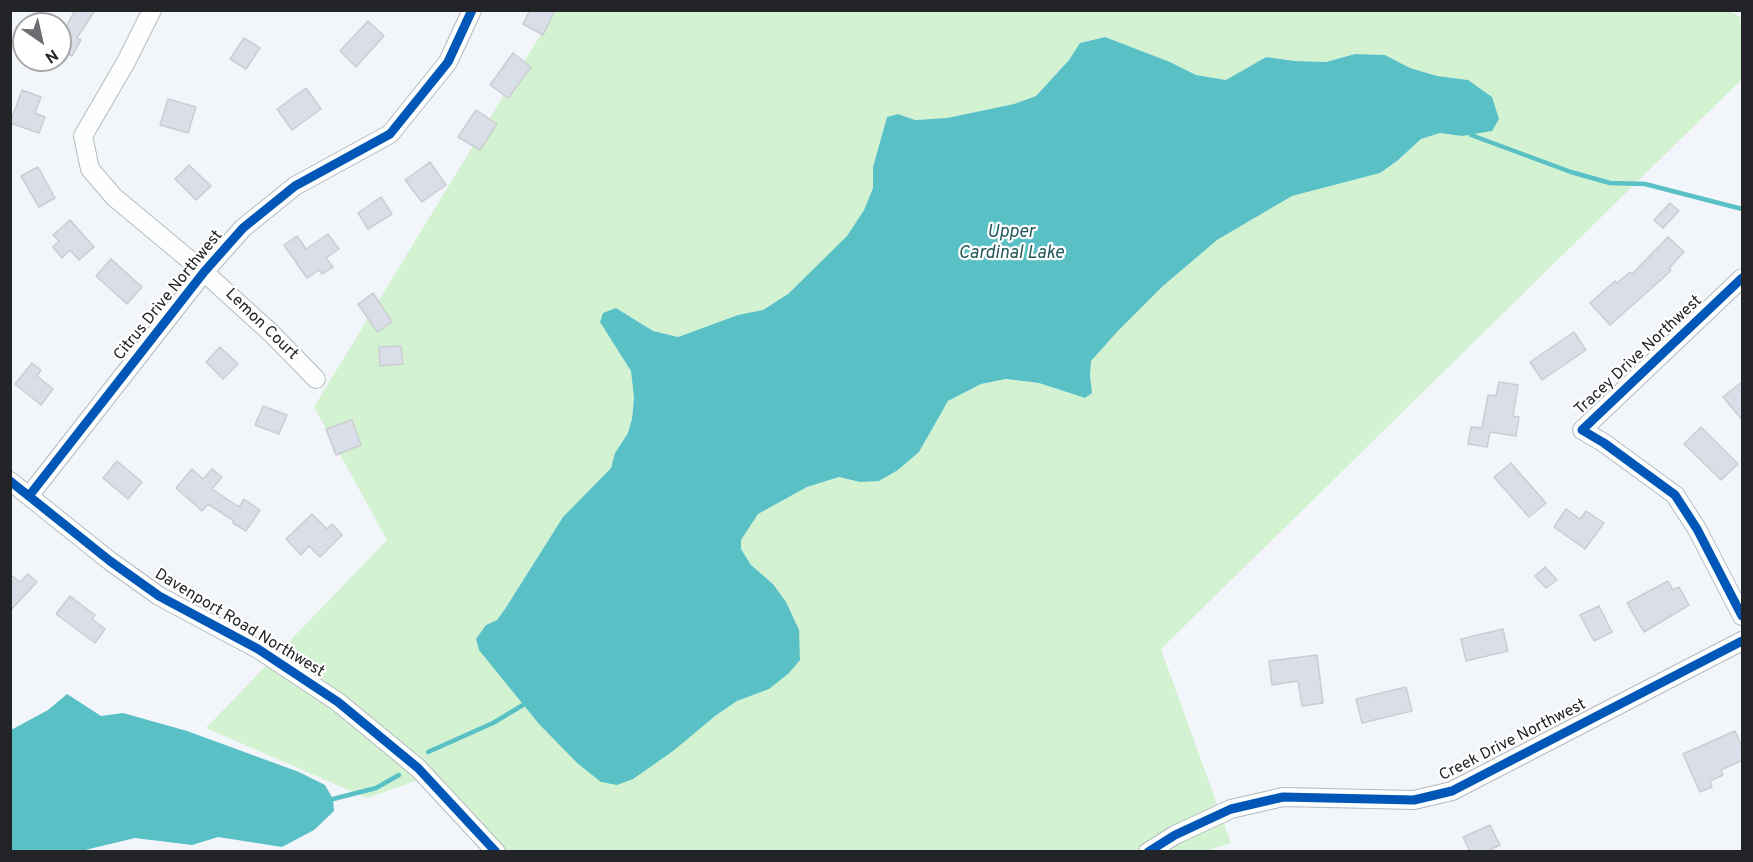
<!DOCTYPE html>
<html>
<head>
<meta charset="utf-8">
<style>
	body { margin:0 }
	#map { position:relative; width:1753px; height:862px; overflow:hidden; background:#f2f5fa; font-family:Overpass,sans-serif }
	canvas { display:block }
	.frame { position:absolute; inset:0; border:12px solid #222428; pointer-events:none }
	.north { position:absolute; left:12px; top:12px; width:60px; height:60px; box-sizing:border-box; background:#fff; border:2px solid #a7a7a9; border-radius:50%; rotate:146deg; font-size:16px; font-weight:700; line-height:24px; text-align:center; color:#222428 }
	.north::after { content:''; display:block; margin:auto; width:21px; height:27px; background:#6b6d72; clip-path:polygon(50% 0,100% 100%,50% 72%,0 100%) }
</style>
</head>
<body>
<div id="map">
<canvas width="1753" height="862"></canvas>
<div class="frame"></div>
<div class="north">N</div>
</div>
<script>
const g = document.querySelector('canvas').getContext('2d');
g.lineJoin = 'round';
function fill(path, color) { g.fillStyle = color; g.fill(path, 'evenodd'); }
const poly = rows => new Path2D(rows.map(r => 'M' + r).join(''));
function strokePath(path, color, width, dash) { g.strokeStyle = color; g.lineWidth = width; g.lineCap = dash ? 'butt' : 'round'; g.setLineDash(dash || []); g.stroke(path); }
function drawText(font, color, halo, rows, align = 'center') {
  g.font = font + ' Overpass,sans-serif'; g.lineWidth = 4.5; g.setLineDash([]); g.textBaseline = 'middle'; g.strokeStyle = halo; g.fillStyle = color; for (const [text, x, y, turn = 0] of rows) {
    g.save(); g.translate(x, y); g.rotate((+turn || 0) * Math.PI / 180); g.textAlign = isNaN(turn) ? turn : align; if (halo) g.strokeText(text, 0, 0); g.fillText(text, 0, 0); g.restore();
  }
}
fill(poly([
	[1728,10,1742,18,1742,79,1161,649,1231,843,1202,852,504,851,433,775,367,798,206,728,387,540,314,407,555,11],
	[1105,37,1170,62,1196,75,1226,80,1266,57,1295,61,1326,62,1355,54,1385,55,1410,68,1437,76,1468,80,1462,136,1440,133,1421,139,1397,161,1380,173,1292,196,1217,240,1163,286,1117,332,1091,361,1090,376,1092,393,1085,398,1039,383,1006,379,981,384,948,401,919,452,898,470,879,481,860,482,839,477,807,487,758,514,740,540,741,549,751,565,773,584,769,689,737,701,715,716,601,782,577,763,539,724,486,625,497,620,505,609,563,517,611,468,615,453,628,433,632,419,634,398,631,371,601,322,616,308,653,331,678,337,738,315,763,310,788,294,847,236,864,210,873,188,873,167,887,117,898,114,915,120,947,118,1014,104,1036,96,1069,60,1080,43]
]), '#d3f2d1');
fill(poly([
	[1105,37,1170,62,1196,75,1226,80,1266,57,1295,61,1326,62,1355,54,1385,55,1410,68,1437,76,1468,80,1492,97,1499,119,1492,131,1462,136,1440,133,1421,139,1397,161,1380,173,1292,196,1217,240,1163,286,1117,332,1091,361,1090,376,1092,393,1085,398,1039,383,1006,379,981,384,948,401,919,452,898,470,879,481,860,482,839,477,807,487,758,514,741,540,741,549,751,565,773,584,786,602,799,630,800,660,789,673,769,689,737,701,715,716,673,751,633,779,617,785,601,782,577,763,539,724,479,650,476,639,486,625,497,620,505,609,563,517,611,468,615,453,628,433,632,419,634,398,631,371,600,322,603,313,616,308,653,331,678,337,738,315,763,310,788,294,847,236,864,210,873,188,873,167,887,117,898,114,915,120,947,118,1014,104,1036,96,1069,60,1080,43],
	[67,694,101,716,123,713,187,731,299,772,325,785,333,799,334,811,314,830,282,847,218,837,192,845,135,838,81,851,11,851,11,730,48,710]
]), '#59c1c6');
strokePath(poly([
	[1471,135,1571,172,1610,183,1645,184,1742,209],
	[428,752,493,723,523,705],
	[333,799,376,788,399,775]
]), '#59c1c6', 4.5);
const building = poly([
	[75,10,95,10,77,38,81,40,72,56,60,49,60,38,75,10],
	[530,10,555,10,543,35,523,24,530,10],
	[368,21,384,36,356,67,340,51,368,21],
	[244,38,260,48,246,69,230,59,244,38],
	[513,53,531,67,508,98,490,85,513,53],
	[306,88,321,109,292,130,277,109,306,88],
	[22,90,41,97,35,113,45,117,39,133,10,123,22,90],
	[168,99,196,107,188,133,160,125,168,99],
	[476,110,497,124,480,150,458,137,476,110],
	[430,162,446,185,422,202,405,180,430,162],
	[189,165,211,186,196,200,175,179,189,165],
	[38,167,55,198,39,207,21,176,38,167],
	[381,197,392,214,368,229,358,213,381,197],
	[1670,203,1679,211,1663,228,1654,220,1670,203],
	[70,220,94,247,79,260,70,250,62,258,53,247,59,241,53,235,70,220],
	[328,234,339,249,326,258,333,267,322,274,319,270,307,278,284,245,297,236,306,249,328,234],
	[1668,237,1684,252,1669,268,1671,270,1662,279,1610,325,1590,303,1615,281,1617,283,1630,272,1632,274,1668,237],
	[111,259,142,287,127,304,96,276,111,259],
	[373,293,392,322,377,332,358,304,373,293],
	[1574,332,1586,350,1542,380,1530,362,1574,332],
	[401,346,403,364,380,366,379,347,401,346],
	[220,347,238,364,223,379,206,362,220,347],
	[32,363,41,370,37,376,53,389,41,405,15,384,32,363],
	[1743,381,1743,421,1723,397,1743,381],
	[1499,382,1518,385,1513,416,1519,417,1516,436,1490,432,1487,447,1468,444,1471,427,1482,428,1488,395,1496,396,1499,382],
	[263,406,287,415,279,434,255,425,263,406],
	[352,420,361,445,336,455,326,429,352,420],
	[1701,427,1738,464,1721,480,1684,444,1701,427],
	[117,461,142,482,128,499,103,478,117,461],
	[1511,463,1546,503,1529,517,1494,477,1511,463],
	[192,469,203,479,212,469,222,477,212,489,239,507,244,499,260,510,246,531,233,523,234,521,208,504,202,511,176,488,192,469],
	[1566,509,1580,519,1586,511,1604,523,1585,549,1554,527,1566,509],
	[312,514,327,529,332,524,342,535,320,557,309,546,301,555,286,539,312,514],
	[1545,567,1557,580,1546,588,1535,576,1545,567],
	[10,574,20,582,28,574,37,582,10,611,10,574],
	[1668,581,1673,590,1679,587,1689,605,1644,632,1627,603,1668,581],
	[70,596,95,615,92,619,105,629,95,643,56,614,70,596],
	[1599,606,1612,632,1594,641,1580,615,1599,606],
	[1503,629,1508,651,1466,661,1461,639,1503,629],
	[1317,655,1323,703,1302,706,1298,681,1272,685,1269,661,1317,655],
	[1406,687,1412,711,1362,723,1356,699,1406,687],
	[1735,731,1743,749,1743,760,1721,770,1723,775,1710,781,1712,787,1700,792,1683,754,1735,731],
	[1490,825,1500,845,1486,852,1470,852,1463,837,1490,825]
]);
fill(building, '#d9dee9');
strokePath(building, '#cbcdd1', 1.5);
const minor = poly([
	[152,10,126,62,83,136,90,169,114,197,204,272,271,333,316,379],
	[1742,278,1582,430,1604,443,1675,495,1697,529,1742,616],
	[10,481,110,561,159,596,258,649,338,702,418,768,496,852],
	[29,496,204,272,243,228,295,186,390,134,448,62,472,10],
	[1148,852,1175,835,1231,809,1283,797,1414,800,1452,791,1742,641]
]);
strokePath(minor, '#b7babe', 20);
strokePath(minor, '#fdfefe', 18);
strokePath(poly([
	[1742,278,1582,430,1604,443,1675,495,1697,529,1742,616],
	[10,481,110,561,159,596,258,649,338,702,418,768,496,852],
	[29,496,204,272,243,228,295,186,390,134,448,62,472,10],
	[1148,852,1175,835,1231,809,1283,797,1414,800,1452,791,1742,641]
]), '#0057b8', 9);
drawText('16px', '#222428', '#fff', [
	["Citrus Drive Northwest",169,296,-51],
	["Lemon Court",261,325,44],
	["Tracey Drive Northwest",1639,356,-43],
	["Davenport Road Northwest",239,624,31],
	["Creek Drive Northwest",1513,741,-27]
]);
drawText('italic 18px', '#215759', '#fff', [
	["Upper",1011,233],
	["Cardinal Lake",1011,254]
]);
</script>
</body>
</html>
